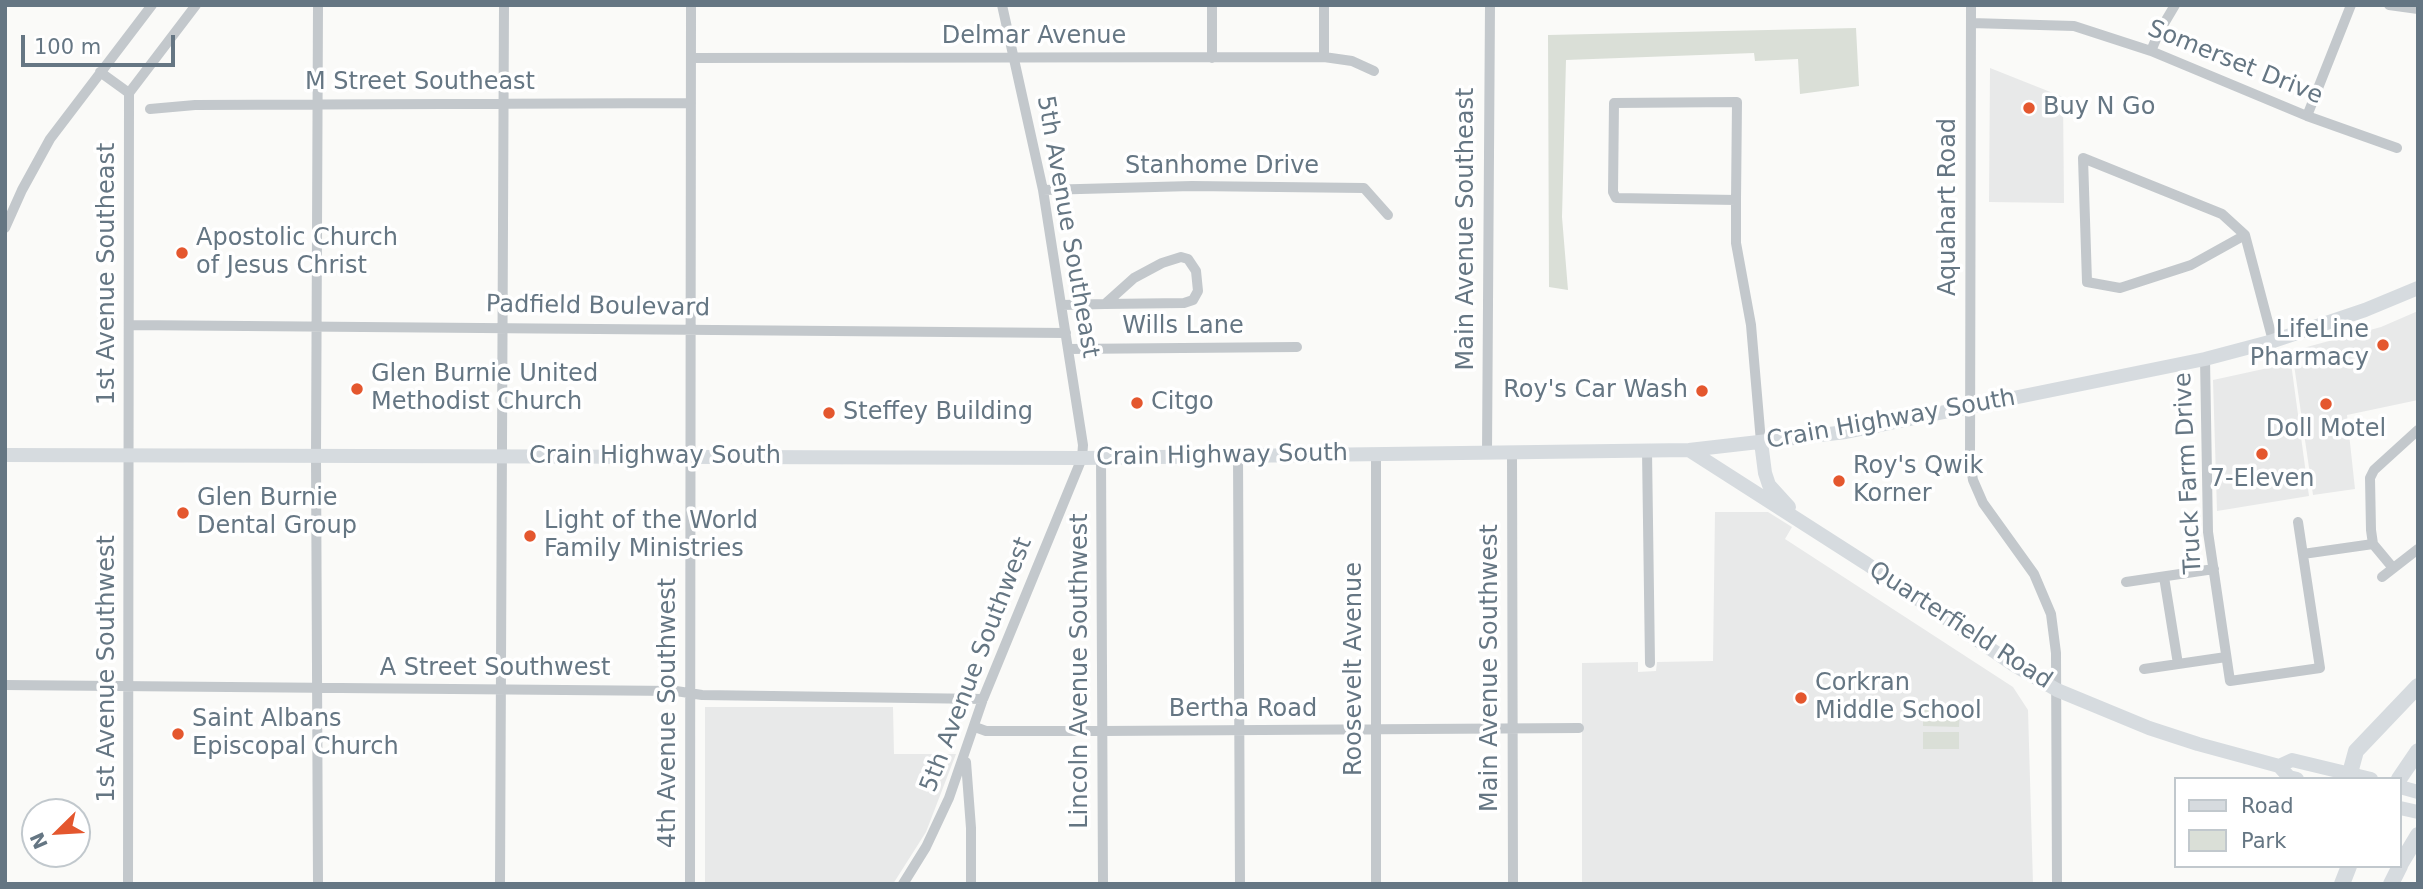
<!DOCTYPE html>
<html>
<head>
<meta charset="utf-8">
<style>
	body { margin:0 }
	#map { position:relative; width:2423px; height:889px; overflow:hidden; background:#fafaf8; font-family:"DejaVu Sans",sans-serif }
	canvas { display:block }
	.frame { position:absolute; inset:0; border:7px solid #657683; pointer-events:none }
	.legend { position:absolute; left:2174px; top:777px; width:228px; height:91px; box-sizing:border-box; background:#fff; border:2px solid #c1c8cd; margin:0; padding:9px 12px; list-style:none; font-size:21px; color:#657683 }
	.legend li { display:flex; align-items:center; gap:14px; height:35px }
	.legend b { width:35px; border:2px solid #c1c8cd }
	.north { position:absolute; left:21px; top:798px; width:70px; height:70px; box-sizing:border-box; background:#fff; border:2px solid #c1c8cd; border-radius:50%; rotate:246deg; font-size:19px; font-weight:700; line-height:28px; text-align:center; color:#657683 }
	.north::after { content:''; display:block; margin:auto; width:24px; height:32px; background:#e4572e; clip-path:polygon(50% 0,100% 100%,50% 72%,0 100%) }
	.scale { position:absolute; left:21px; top:35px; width:154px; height:32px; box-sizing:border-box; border:4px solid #657683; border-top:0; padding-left:9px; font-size:21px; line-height:24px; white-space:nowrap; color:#657683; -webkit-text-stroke:5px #fff; paint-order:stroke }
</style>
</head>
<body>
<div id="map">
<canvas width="2423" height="889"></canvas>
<div class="frame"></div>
<ul class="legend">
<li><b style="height:9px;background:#d6dbdf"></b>Road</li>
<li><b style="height:19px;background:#dadfd7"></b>Park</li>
</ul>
<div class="north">N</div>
<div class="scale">100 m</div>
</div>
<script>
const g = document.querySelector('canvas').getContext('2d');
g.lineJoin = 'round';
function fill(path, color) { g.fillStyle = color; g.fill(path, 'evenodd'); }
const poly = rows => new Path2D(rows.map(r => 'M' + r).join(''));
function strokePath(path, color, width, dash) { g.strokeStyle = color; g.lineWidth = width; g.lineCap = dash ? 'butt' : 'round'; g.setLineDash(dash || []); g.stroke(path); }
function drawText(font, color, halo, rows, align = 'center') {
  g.font = font + ' "DejaVu Sans",sans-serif'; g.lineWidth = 7; g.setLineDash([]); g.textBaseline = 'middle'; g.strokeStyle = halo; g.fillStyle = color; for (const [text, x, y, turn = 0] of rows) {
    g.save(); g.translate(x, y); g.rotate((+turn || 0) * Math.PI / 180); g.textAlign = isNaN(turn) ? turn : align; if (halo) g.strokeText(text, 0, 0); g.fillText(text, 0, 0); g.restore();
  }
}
fill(poly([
	[1990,68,2063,97,2064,203,1989,202],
	[2418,311,2418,400,2347,415,2355,489,2313,495,2292,351,2381,327],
	[2291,363,2309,496,2217,511,2213,380],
	[1715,512,1768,512,1792,527,1785,539,2013,687,2028,710,2033,884,1582,884,1582,663,1638,662,1638,672,1656,671,1657,662,1713,661],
	[705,707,893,707,894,754,956,754,926,832,893,884,705,884]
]), '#e8e9e9');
fill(poly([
	[1856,28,1859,86,1800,94,1798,59,1755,61,1754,53,1566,60,1562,217,1568,290,1549,287,1548,35],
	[1923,710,1960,710,1959,727,1923,726],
	[1923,732,1959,732,1959,749,1923,749]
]), '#dadfd7');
strokePath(poly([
	[1212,5,1212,58],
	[1324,5,1324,57],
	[1971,5,1970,462,1973,480,1983,503,2034,574,2051,614,2056,653,2057,884],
	[2389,5,2418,9],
	[1971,23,2074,26,2151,51,2307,116,2397,148],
	[2151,51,2159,32,2175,5],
	[691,58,1324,57,1352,61,1374,71],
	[100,72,129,93],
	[129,93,196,5],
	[150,109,195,105,691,103],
	[2307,116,2351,5],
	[2083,158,2222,214,2245,235,2191,265,2120,288,2087,282,2083,158],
	[1043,190,1192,186,1364,188,1388,215],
	[1736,200,1737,102,1614,103,1613,192,1616,198,1736,200,1736,243,1751,325,1761,442],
	[5,228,22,190,50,139,152,5],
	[2245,235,2273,341],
	[1062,305,1105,304,1184,303,1193,300,1198,291,1196,271,1188,259,1181,257,1162,263,1134,278,1105,304],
	[129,325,1066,333],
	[1068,349,1297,347],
	[2205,359,2208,532,2230,681,2320,668,2298,522],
	[1647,451,1650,663],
	[1512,452,1513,884],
	[1487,453,1490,5],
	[1238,456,1240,884],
	[1101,457,1103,884],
	[2303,554,2373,544],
	[2393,568,2373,544,2371,530,2370,478,2374,470,2418,430],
	[2164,577,2178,664],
	[2382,577,2418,549],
	[2126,582,2214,569],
	[2144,669,2226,657],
	[5,685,676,691,702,695,983,699],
	[975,727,986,731,1103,731,1579,728],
	[966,762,971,828,971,884],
	[128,884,129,93],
	[318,884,316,456,318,5],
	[500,884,504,5],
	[690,884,691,5],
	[903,884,926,847,949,798,983,699,1082,458,1083,445,1043,190,1002,5],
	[1376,884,1376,454]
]), '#c3c8cc', 10);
strokePath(poly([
	[1761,442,1765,473,1769,485,1789,507],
	[1689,450,1867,564,2014,665,2057,690,2149,728,2198,744,2279,766,2289,777,2297,779],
	[5,455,1082,458,1689,450,1846,432,2205,359,2273,341,2365,310,2418,288],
	[2279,766,2292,760,2371,779],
	[2400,787,2418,792],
	[2400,808,2418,812]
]), '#d6dbdf', 14);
strokePath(poly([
	[2351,779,2350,773,2356,751,2418,686],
	[2399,779,2418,751],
	[2400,865,2418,835],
	[2342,884,2349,866],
	[2391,884,2400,866]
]), '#d6dbdf', 16);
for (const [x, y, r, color] of [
	[2029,108,7,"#e4572e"],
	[182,253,7,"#e4572e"],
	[2383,345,7,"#e4572e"],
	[357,389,7,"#e4572e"],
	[1702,391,7,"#e4572e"],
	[1137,403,7,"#e4572e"],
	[2326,404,7,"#e4572e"],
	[829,413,7,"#e4572e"],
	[2262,454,7,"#e4572e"],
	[1839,481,7,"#e4572e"],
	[183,513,7,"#e4572e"],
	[530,536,7,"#e4572e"],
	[1801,698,7,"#e4572e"],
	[178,734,7,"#e4572e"]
]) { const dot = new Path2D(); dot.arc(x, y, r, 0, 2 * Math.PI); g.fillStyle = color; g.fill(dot); strokePath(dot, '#fff', 2.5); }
drawText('24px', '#657683', '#fff', [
	["Delmar Avenue",1034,37],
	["Somerset Drive",2235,63,22],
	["M Street Southeast",420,83],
	["Stanhome Drive",1222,167],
	["Aquahart Road",1949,207,-90],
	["5th Avenue Southeast",1067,227,80],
	["Main Avenue Southeast",1467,229,-90],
	["1st Avenue Southeast",108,274,-90],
	["Padfield Boulevard",598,307,1],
	["Wills Lane",1183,327],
	["Crain Highway South",1891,420,-10],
	["Crain Highway South",1222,456,-1],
	["Crain Highway South",655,457],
	["Truck Farm Drive",2189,473,-93],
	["Quarterfield Road",1960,626,33],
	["5th Avenue Southwest",977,665,-69],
	["Main Avenue Southwest",1491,668,-90],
	["1st Avenue Southwest",108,669,-90],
	["A Street Southwest",495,669],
	["Roosevelt Avenue",1355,669,-90],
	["Lincoln Avenue Southwest",1081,671,-90],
	["Bertha Road",1243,710],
	["4th Avenue Southwest",669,713,-90]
]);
drawText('24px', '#657683', '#fff', [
	["Buy N Go",2043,108],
	["Apostolic Church",196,239],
	["of Jesus Christ",196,267],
	["LifeLine",2369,331,"right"],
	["Pharmacy",2369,359,"right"],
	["Glen Burnie United",371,375],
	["Methodist Church",371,403],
	["Roy's Car Wash",1688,391,"right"],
	["Citgo",1151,403],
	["Steffey Building",843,413],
	["Doll Motel",2326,430,"center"],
	["Roy's Qwik",1853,467],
	["Korner",1853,495],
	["7-Eleven",2262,480,"center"],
	["Glen Burnie",197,499],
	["Dental Group",197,527],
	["Light of the World",544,522],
	["Family Ministries",544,550],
	["Corkran",1815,684],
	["Middle School",1815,712],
	["Saint Albans",192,720],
	["Episcopal Church",192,748]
], 'left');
</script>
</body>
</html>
